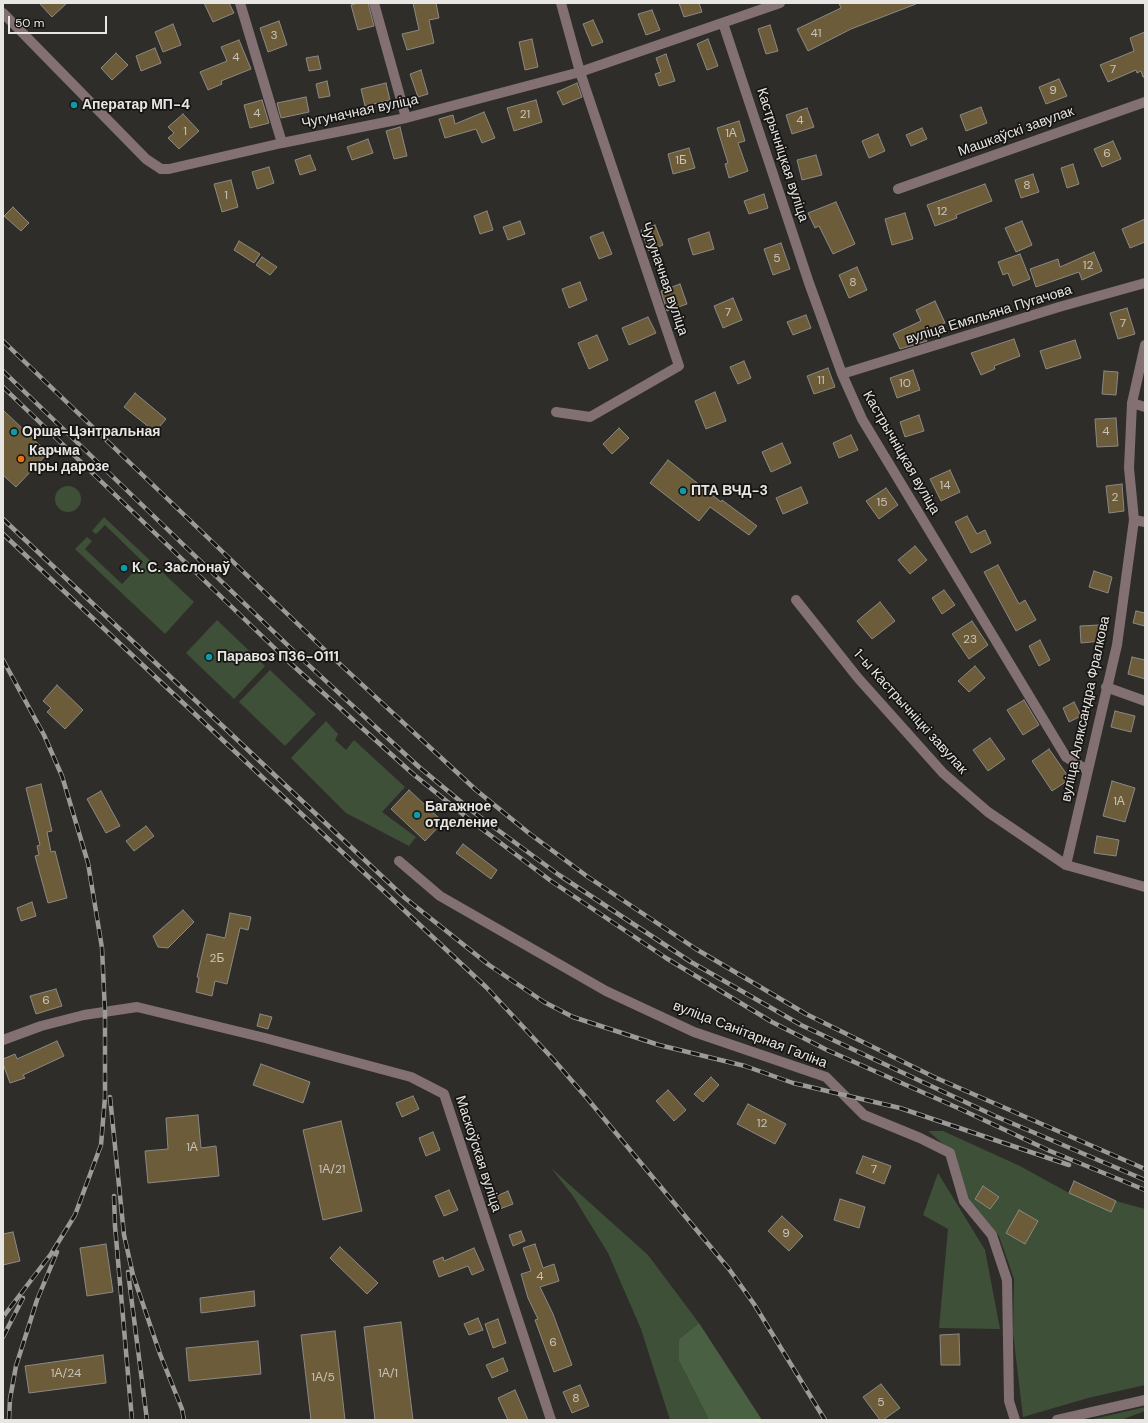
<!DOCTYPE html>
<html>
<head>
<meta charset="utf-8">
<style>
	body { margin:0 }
	#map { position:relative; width:1148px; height:1423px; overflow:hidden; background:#2f2d29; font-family:"DM Sans",sans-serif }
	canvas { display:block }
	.frame { position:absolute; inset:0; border:4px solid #e7e6e3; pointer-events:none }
	.scale { position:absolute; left:8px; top:16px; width:99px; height:18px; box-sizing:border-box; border:2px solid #e7e6e3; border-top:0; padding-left:5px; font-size:12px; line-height:14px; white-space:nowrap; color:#e7e6e3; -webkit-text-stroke:3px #161514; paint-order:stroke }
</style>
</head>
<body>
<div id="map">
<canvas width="1148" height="1423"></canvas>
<div class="frame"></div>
<div class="scale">50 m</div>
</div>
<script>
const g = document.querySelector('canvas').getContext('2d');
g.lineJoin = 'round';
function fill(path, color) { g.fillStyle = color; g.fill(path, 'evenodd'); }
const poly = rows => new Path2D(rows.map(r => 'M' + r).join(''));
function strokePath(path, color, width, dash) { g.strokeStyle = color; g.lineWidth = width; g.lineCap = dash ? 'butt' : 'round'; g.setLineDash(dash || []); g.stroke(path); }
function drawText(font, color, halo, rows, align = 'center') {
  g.font = font + ' "DM Sans",sans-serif'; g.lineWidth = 3.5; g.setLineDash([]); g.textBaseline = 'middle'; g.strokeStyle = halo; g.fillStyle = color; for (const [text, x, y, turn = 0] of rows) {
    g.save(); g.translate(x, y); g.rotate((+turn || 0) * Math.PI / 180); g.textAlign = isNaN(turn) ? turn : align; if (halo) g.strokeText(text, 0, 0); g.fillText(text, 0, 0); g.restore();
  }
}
fill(poly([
	'55 499a13 13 0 1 1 26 0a13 13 0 1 1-26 0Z',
	[104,517,194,602,165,634,75,549,87,537,92,541,85,549,122,584,143,562,105,525,96,534,92,531],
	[217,620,265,666,234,699,186,653],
	[270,670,316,714,285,746,239,702],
	[326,721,338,734,335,740,346,750,354,740,405,787,382,812,416,837,409,846,346,813,291,758],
	[928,1131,943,1131,1020,1166,1069,1193,1111,1212,1116,1201,1145,1209,1145,1385,1088,1398,1023,1417,1013,1333,1014,1279,999,1236,967,1198,956,1155],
	[551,1168,648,1255,699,1323,679,1339,679,1361,709,1420,670,1420,641,1329,608,1253,573,1196],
	[938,1173,985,1250,1000,1329,939,1328,948,1229,923,1215],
	[1145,1407,1145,1411,1121,1420,1089,1420]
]), '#3e5037');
fill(poly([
	[699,1323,762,1420,709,1420,679,1361,679,1339]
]), '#4a6042');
const building = poly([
	[39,3,67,3,52,17,39,3],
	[204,3,229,3,234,13,213,22,204,3],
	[358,3,368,3,374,26,358,30,351,5,358,3],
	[413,3,436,3,439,18,429,20,434,43,407,50,402,34,419,30,413,3],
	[679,3,699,3,702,12,684,17,679,3],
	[839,3,916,3,916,4,851,29,808,51,797,29,841,8,839,3],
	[652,10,660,30,646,35,638,14,652,10],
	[593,20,603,42,592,46,583,24,593,20],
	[279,21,287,45,268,52,260,28,279,21],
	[173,24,181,45,163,52,155,32,173,24],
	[770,25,778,51,766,54,758,29,770,25],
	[1145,32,1145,77,1143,77,1141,71,1137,73,1136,70,1108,82,1100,65,1134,51,1130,38,1145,32],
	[532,39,538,67,525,70,519,42,532,39],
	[708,39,718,66,707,70,697,44,708,39],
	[239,40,251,69,221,81,222,84,208,90,200,72,227,61,221,47,239,40],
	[155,48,161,63,141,71,136,56,155,48],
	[116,53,128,65,112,80,101,68,116,53],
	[666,54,675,81,659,86,655,74,661,72,656,58,666,54],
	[318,56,321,69,309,71,306,58,318,56],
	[421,70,428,94,418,97,410,74,421,70],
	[1059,79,1067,96,1046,104,1039,87,1059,79],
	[327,81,330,96,319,98,316,84,327,81],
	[386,83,390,100,365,106,361,89,386,83],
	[577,83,582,97,563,105,557,92,577,83],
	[306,97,309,112,281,118,277,103,306,97],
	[262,100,269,123,250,128,244,105,262,100],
	[536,100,542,122,514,131,507,108,536,100],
	[981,107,987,123,966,131,960,115,981,107],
	[807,108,814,127,792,134,786,115,807,108],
	[484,112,495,138,482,143,476,129,445,138,439,119,453,115,455,124,484,112],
	[183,114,199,131,179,149,168,138,174,133,168,127,183,114],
	[739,121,745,141,738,143,748,171,729,178,725,164,728,163,717,128,739,121],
	[400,127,407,156,394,159,386,131,400,127],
	[922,128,927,139,911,146,906,135,922,128],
	[878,134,885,151,869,158,862,141,878,134],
	[368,139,373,153,352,160,347,147,368,139],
	[1113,141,1121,159,1102,167,1094,149,1113,141],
	[689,148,695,168,673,174,668,154,689,148],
	[310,155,316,170,300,175,295,160,310,155],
	[816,155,822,175,802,180,797,160,816,155],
	[1073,164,1079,184,1067,188,1061,168,1073,164],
	[269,167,274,183,257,189,252,172,269,167],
	[1033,174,1039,192,1021,198,1015,180,1033,174],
	[231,180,238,207,222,212,214,184,231,180],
	[985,184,992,201,956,215,957,218,935,226,927,205,985,184],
	[764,194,768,208,749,214,744,201,764,194],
	[836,202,855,244,833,254,819,226,815,228,808,213,836,202],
	[13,207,29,223,21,231,4,216,13,207],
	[487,211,493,230,480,234,474,216,487,211],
	[905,213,913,239,892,245,885,219,905,213],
	[1145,219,1145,242,1130,248,1122,229,1145,219],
	[520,221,525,234,508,240,503,227,520,221],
	[1022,221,1032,245,1016,252,1005,228,1022,221],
	[655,225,663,245,649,251,641,230,655,225],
	[603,232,612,254,599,259,590,237,603,232],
	[709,232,714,249,693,255,688,239,709,232],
	[239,241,260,254,254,263,234,250,239,241],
	[781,243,790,269,773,275,764,249,781,243],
	[1094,252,1102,271,1082,280,1079,272,1036,287,1030,269,1058,259,1060,267,1094,252],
	[1020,254,1030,279,1013,286,1008,273,1003,275,998,262,1020,254],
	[262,257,277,267,270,275,256,265,262,257],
	[857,267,867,290,849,298,839,275,857,267],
	[580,282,587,300,569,308,562,289,580,282],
	[680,284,687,304,667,311,661,291,680,284],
	[733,298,742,320,723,328,714,306,733,298],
	[935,301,945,323,923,333,927,341,900,349,893,334,921,321,916,310,935,301],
	[1127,308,1135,334,1118,339,1110,313,1127,308],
	[806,315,811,328,793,335,787,322,806,315],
	[648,317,656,333,629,345,622,328,648,317],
	[597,335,608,360,589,369,578,343,597,335],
	[1014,339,1020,356,994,366,995,369,981,375,971,353,1014,339],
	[1075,340,1081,358,1046,369,1040,351,1075,340],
	[744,361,751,378,738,384,730,367,744,361],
	[828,368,835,387,814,394,807,376,828,368],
	[913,370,920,390,897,398,890,378,913,370],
	[1104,371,1118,372,1116,395,1102,394,1104,371],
	[715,392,726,421,706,429,695,401,715,392],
	[135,393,166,419,155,432,124,407,135,393],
	[3,410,48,453,16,487,3,475,3,410],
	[919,415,924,431,905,437,900,422,919,415],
	[1116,418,1118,446,1097,447,1095,419,1116,418],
	[619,428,629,438,612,454,603,444,619,428],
	[851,435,858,450,839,458,833,443,851,435],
	[782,443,791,463,771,472,762,452,782,443],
	[668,460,721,502,722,500,757,526,749,535,710,507,699,521,650,483,668,460],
	[950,470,960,492,941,501,930,479,950,470],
	[1122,484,1124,511,1109,513,1106,486,1122,484],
	[801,487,808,503,783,514,776,498,801,487],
	[886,488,898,505,879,519,866,501,886,488],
	[967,516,977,534,985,530,991,543,971,553,955,522,967,516],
	[915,546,927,560,910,574,898,560,915,546],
	[998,565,1019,604,1025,600,1036,620,1016,631,984,572,998,565],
	[1094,571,1112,577,1108,593,1089,587,1094,571],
	[944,590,955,605,942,614,932,598,944,590],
	[880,602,895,621,872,639,857,621,880,602],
	[1136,611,1145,613,1145,626,1133,623,1136,611],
	[972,621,988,645,969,659,952,634,972,621],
	[1099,625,1101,641,1081,643,1080,626,1099,625],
	[1040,640,1050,660,1039,666,1029,646,1040,640],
	[1132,657,1145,660,1145,679,1128,674,1132,657],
	[975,666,985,678,969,692,958,681,975,666],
	[57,685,83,710,65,729,47,712,51,708,43,701,57,685],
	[1024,700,1039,725,1023,735,1007,710,1024,700],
	[1074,702,1081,716,1069,722,1063,708,1074,702],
	[1115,711,1135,716,1131,732,1111,727,1115,711],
	[990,738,1005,759,988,771,973,750,990,738],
	[1049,749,1070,779,1052,791,1032,761,1049,749],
	[1112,781,1135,788,1125,822,1103,816,1112,781],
	[41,784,52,831,47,832,51,852,55,851,67,898,48,903,35,856,39,855,37,846,40,845,26,788,41,784],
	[409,790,443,822,425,841,391,809,409,790],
	[101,791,120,826,106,833,87,799,101,791],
	[146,826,154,836,134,851,126,841,146,826],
	[1097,836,1119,840,1116,856,1094,853,1097,836],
	[463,844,497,870,491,879,456,853,463,844],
	[32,902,36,916,21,921,17,908,32,902],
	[183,910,194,922,168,948,158,947,153,936,183,910],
	[230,913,251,917,248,930,240,928,227,984,215,981,212,996,196,992,199,978,197,977,207,934,225,938,230,913],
	[56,989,62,1006,36,1014,30,996,56,989],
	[260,1014,272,1017,268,1029,257,1026,260,1014],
	[57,1041,64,1056,23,1075,25,1078,10,1083,3,1064,3,1059,15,1054,17,1059,57,1041],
	[261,1064,310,1082,303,1103,253,1085,261,1064],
	[711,1077,719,1085,703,1102,694,1094,711,1077],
	[668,1090,686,1110,674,1121,656,1101,668,1090],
	[413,1096,419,1109,402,1117,396,1103,413,1096],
	[748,1104,786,1124,775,1144,737,1124,748,1104],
	[198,1115,201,1148,216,1146,219,1176,148,1183,145,1151,168,1149,166,1118,198,1115],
	[341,1121,362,1211,323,1220,303,1130,341,1121],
	[433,1132,440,1150,426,1156,419,1138,433,1132],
	[863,1156,891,1166,884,1184,856,1173,863,1156],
	[1074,1181,1116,1201,1111,1212,1069,1193,1074,1181],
	[983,1186,999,1197,990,1209,975,1199,983,1186],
	[449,1190,458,1210,444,1216,435,1196,449,1190],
	[508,1191,513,1204,497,1210,492,1198,508,1191],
	[840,1199,865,1207,859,1228,834,1220,840,1199],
	[1019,1210,1038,1221,1025,1244,1006,1233,1019,1210],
	[782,1216,803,1236,789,1251,768,1231,782,1216],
	[521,1231,525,1241,513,1246,509,1235,521,1231],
	[13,1232,20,1261,3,1265,3,1234,13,1232],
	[106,1244,113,1292,87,1296,80,1248,106,1244],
	[535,1244,543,1268,554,1264,559,1281,540,1287,553,1314,572,1365,554,1372,535,1320,538,1319,528,1298,521,1274,531,1271,523,1248,535,1244],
	[340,1247,378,1283,367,1294,330,1258,340,1247],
	[474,1248,484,1270,472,1275,468,1266,439,1277,433,1261,443,1257,444,1261,474,1248],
	[254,1291,255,1306,201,1313,200,1298,254,1291],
	[478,1318,483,1330,469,1335,464,1324,478,1318],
	[498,1319,506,1343,493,1348,485,1324,498,1319],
	[401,1322,413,1420,375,1420,364,1327,401,1322],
	[335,1331,345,1420,311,1420,301,1335,335,1331],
	[959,1334,960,1365,941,1365,940,1335,959,1334],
	[258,1341,261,1374,189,1381,186,1348,258,1341],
	[103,1355,106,1383,29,1393,25,1366,103,1355],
	[503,1358,508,1371,492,1378,486,1365,503,1358],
	[881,1384,900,1408,883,1420,880,1420,863,1397,881,1384],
	[580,1385,589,1406,572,1413,563,1392,580,1385],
	[515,1390,528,1420,508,1420,498,1398,515,1390]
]);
fill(building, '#6c5c3a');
strokePath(building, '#8b8985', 1);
strokePath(poly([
	[240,3,282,143],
	[374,3,406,118],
	[3,13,146,159,161,169,169,169,282,143,406,118,580,72,780,3],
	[723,23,809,283,842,374,862,419,1066,757,1087,770],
	[898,189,1145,102],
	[842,374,1059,307,1145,283],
	[1132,403,1145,407],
	[556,412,590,417,679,366,580,72,561,3],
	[1134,520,1145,522],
	[796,600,858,678,943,773,988,812,1066,865,1145,887],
	[1106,687,1145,701],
	[399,861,440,896,606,991,694,1032,826,1077,864,1115,920,1138,950,1153,964,1201,992,1235,1007,1280,1009,1401,1015,1420],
	[1066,865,1117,645,1134,520,1129,468,1132,403,1145,345],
	[3,1040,41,1026,84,1015,137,1007,265,1038,411,1077,444,1094,551,1420],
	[1057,1420,1145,1400]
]), '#837072', 10);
const rail = poly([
	[3,341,328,653,476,790,530,834,588,877,696,949,806,1014,934,1077,1145,1169],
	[3,371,302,659,419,767,472,811,559,875,691,962,801,1025,995,1116,1145,1180],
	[3,387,289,662,413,774,470,820,551,881,666,958,772,1022,827,1050,958,1108,1050,1151,1145,1190],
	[3,519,405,898,489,965,544,1002,573,1017,659,1045,745,1066,793,1083,900,1108,1069,1165],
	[3,534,486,987,553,1059,586,1097,729,1269,754,1304,825,1420],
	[3,660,44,735,62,776,88,863,102,948,105,1013,105,1097,101,1145,75,1215,51,1254,3,1317],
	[110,1097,124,1235,133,1275,160,1354,182,1409,184,1420],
	[114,1196,115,1226,132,1420],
	[128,1272,147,1420],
	[3,1337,23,1298],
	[9,1420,10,1399,16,1366,37,1300,57,1252]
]);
strokePath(rail, '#9c9b97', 4.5);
strokePath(rail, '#161514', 3, [9]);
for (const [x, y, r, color] of [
	[74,105,4,"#0f9aa8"],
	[14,432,4,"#0f9aa8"],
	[21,459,4,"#e8710a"],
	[683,491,4,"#0f9aa8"],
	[124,568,4,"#0f9aa8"],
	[209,657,4,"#0f9aa8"],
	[417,815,4,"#0f9aa8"]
]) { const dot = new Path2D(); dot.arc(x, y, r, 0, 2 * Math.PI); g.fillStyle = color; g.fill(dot); strokePath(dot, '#161514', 1.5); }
drawText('12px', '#c8c4b9', null, [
	["41",816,34],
	["3",274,36],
	["4",236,58],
	["7",1113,70],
	["9",1053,91],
	["4",257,114],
	["21",525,115],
	["4",800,121],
	["1",185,132],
	["1А",731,134],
	["6",1107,154],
	["1Б",681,161],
	["8",1027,186],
	["1",226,196],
	["12",942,212],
	["5",777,259],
	["12",1088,266],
	["8",853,283],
	["7",728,313],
	["7",1123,324],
	["11",821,381],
	["10",905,384],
	["4",1106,432],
	["14",945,486],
	["2",1115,498],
	["15",882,503],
	["23",970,640],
	["1А",1119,802],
	["2Б",217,959],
	["6",46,1001],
	["12",762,1124],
	["1А",192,1148],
	["1А/21",332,1170],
	["7",874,1170],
	["9",786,1234],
	["4",540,1277],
	["6",553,1343],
	["1А/24",66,1374],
	["1А/1",388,1374],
	["1А/5",323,1378],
	["8",576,1399],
	["5",881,1403]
]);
drawText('bold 14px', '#e7e6e3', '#161514', [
	["Аператар МП-4",82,105],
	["Орша-Цэнтральная",22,432],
	["Карчма",29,451],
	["пры дарозе",29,467],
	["ПТА ВЧД-3",691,491],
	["К. С. Заслонаў",132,568],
	["Паравоз П36-0111",217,657],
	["Багажное",425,807],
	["отделение",425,823]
], 'left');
drawText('14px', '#e7e6e3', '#161514', [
	["Чугуначная вуліца",360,112,-12],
	["Машкаўскі завулак",1016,132,-20],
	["Кастрычніцкая вуліца",782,155,72],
	["Чугуначная вуліца",664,279,71],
	["вуліца Емяльяна Пугачова",989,315,-17],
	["Кастрычніцкая вуліца",901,453,60],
	["вуліца Аляксандра Фралкова",1086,709,-78],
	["1-ы Кастрычніцкі завулак",910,712,48],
	["вуліца Санітарная Галіна",750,1035,21],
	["Маскоўская вуліца",478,1154,72]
]);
</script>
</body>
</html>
